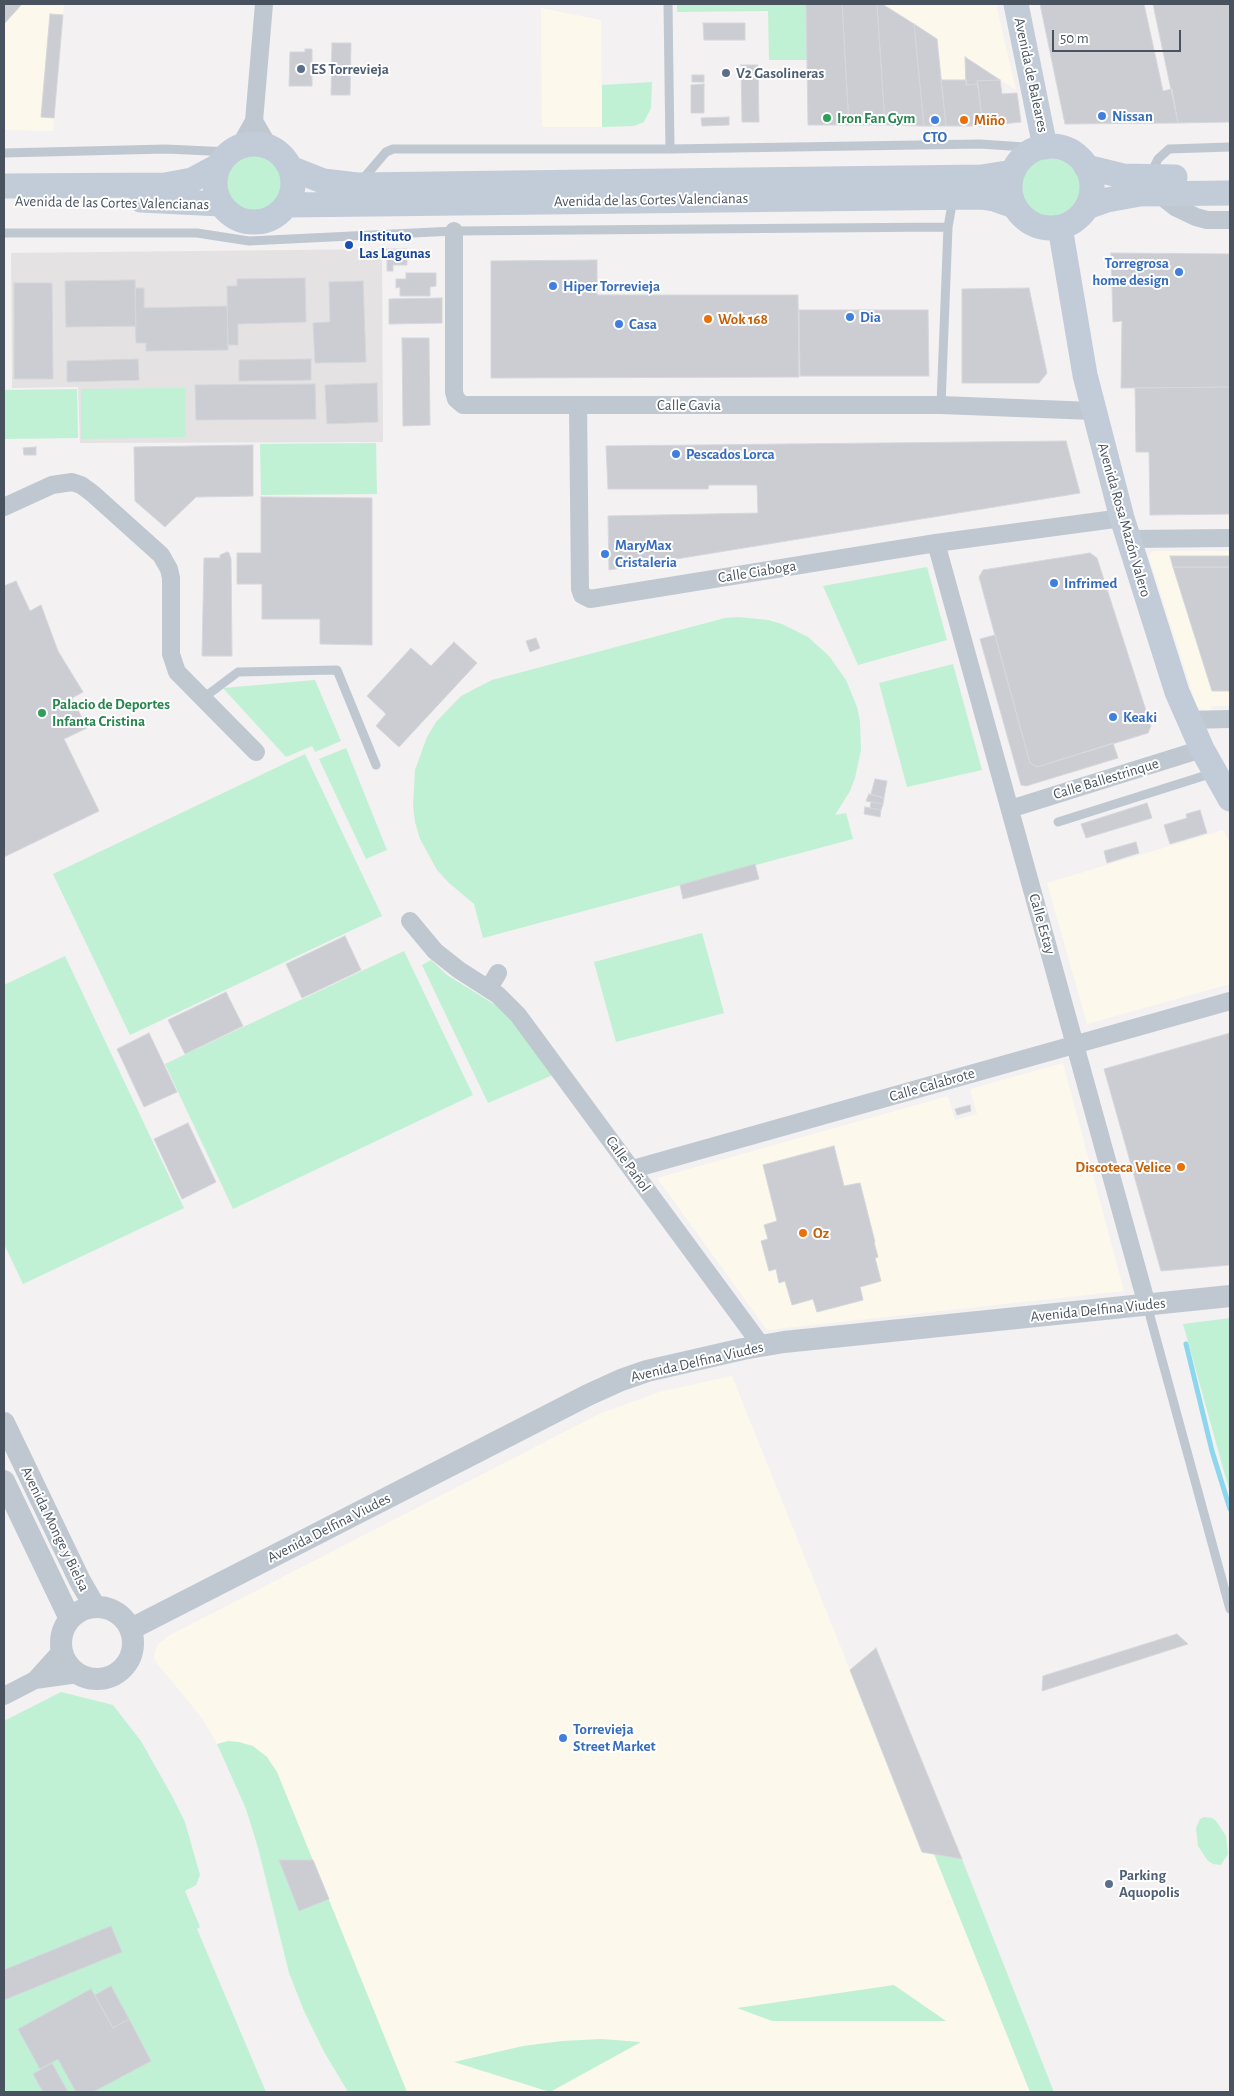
<!DOCTYPE html>
<html>
<head>
<meta charset="utf-8">
<style>
	body { margin:0 }
	#map { position:relative; width:1234px; height:2096px; overflow:hidden; background:#f3f1f1; font-family:"Alegreya Sans",sans-serif }
	canvas { display:block }
	.frame { position:absolute; inset:0; border:5px solid #48535f; pointer-events:none }
	.scale { position:absolute; left:1052px; top:30px; width:129px; height:22px; box-sizing:border-box; border:2px solid #48535f; border-top:0; padding-left:6px; font-size:15px; line-height:18px; white-space:nowrap; color:#48535f; -webkit-text-stroke:4px #fff; paint-order:stroke }
</style>
</head>
<body>
<div id="map">
<canvas width="1234" height="2096"></canvas>
<div class="frame"></div>
<div class="scale">50 m</div>
</div>
<script>
const g = document.querySelector('canvas').getContext('2d');
g.lineJoin = 'round';
function fill(path, color) { g.fillStyle = color; g.fill(path, 'evenodd'); }
const poly = rows => new Path2D(rows.map(r => 'M' + r).join(''));
function strokePath(path, color, width, dash) { g.strokeStyle = color; g.lineWidth = width; g.lineCap = dash ? 'butt' : 'round'; g.setLineDash(dash || []); g.stroke(path); }
function drawText(font, color, halo, rows, align = 'center') {
  g.font = font + ' "Alegreya Sans",sans-serif'; g.lineWidth = 4; g.setLineDash([]); g.textBaseline = 'middle'; g.strokeStyle = halo; g.fillStyle = color; for (const [text, x, y, turn = 0] of rows) {
    g.save(); g.translate(x, y); g.rotate((+turn || 0) * Math.PI / 180); g.textAlign = isNaN(turn) ? turn : align; if (halo) g.strokeText(text, 0, 0); g.fillText(text, 0, 0); g.restore();
  }
}
fill(poly([
	[4,4,64,4,53,131,4,130],
	[806,4,996,4,1016,90,1000,80,978,81,983,126,808,125],
	[541,8,601,20,602,127,542,127],
	[1154,551,1230,551,1230,706,1211,706,1212,710,1203,710,1197,707,1149,557,1150,553],
	[1223,830,1230,843,1230,984,1087,1024,1047,883],
	[1063,1063,1124,1291,767,1330,657,1178,948,1096,955,1120,977,1114,970,1089],
	[732,1376,850,1670,876,1648,1054,2092,348,2092,324,2052,304,2011,289,1973,258,1848,246,1809,217,1744,202,1718,156,1662,154,1656,157,1645,170,1635,599,1414,659,1392]
]), '#fdf8ec');
fill(poly([
	[382,249,383,442,80,443,78,387,12,388,11,253]
]), '#e4e2e3');
fill(poly([
	[677,4,806,4,807,60,769,60,768,11,677,12],
	[652,82,651,108,644,122,634,126,602,127,602,85],
	'224 183a30 30 0 1 1 60 0a30 30 0 1 1-60 0Z',
	'1022 187a29 29 0 1 1 58 0a29 29 0 1 1-58 0Z',
	[185,388,186,437,81,439,81,389],
	[77,389,78,438,4,439,4,390],
	[376,443,377,494,261,495,260,444],
	[927,567,947,640,858,665,823,586],
	[739,617,768,620,782,624,808,637,829,656,846,680,857,707,860,721,861,750,855,778,850,791,835,815,846,813,853,839,483,938,474,904,449,883,437,870,420,839,415,822,413,805,415,770,427,737,436,722,461,696,492,680,725,618],
	[953,664,982,770,907,787,879,683],
	[315,680,341,741,315,752,312,746,286,757,223,688],
	[346,748,387,850,366,859,319,759],
	[305,754,382,916,130,1035,53,874],
	[702,933,724,1013,616,1042,594,962],
	[404,951,473,1095,233,1209,165,1064],
	[65,956,184,1208,23,1284,4,1244,4,985],
	[431,960,447,975,497,1006,510,1017,553,1075,488,1103,422,965],
	[1230,1318,1230,1493,1183,1324],
	[61,1692,113,1705,141,1741,172,1796,185,1822,198,1868,200,1875,196,1885,185,1891,200,1927,197,1929,266,2092,4,2092,4,1721],
	[228,1741,239,1742,253,1746,267,1757,277,1772,407,2092,348,2092,324,2052,304,2011,289,1973,258,1848,246,1809,217,1744],
	[1204,1817,1212,1818,1216,1821,1226,1836,1228,1854,1221,1865,1213,1864,1208,1861,1198,1846,1196,1828,1200,1819],
	[934,1854,962,1859,1054,2092,1030,2092],
	[894,1985,946,2021,772,2021,737,2008],
	[601,2039,641,2042,550,2092,454,2062,523,2046,562,2041]
]), '#c0f1d4');
strokePath(poly([
	[1186,1344,1212,1451,1230,1509]
]), '#8cd7ee', 5);
const building = poly([
	[4,4,22,4,4,24,4,4],
	[806,4,842,4,849,125,808,125,806,4],
	[842,4,877,4,885,125,849,125,842,4],
	[877,4,882,4,914,24,924,126,885,125,877,4],
	[1040,4,1144,4,1163,91,1172,89,1178,123,1065,124,1040,4],
	[1153,4,1230,4,1230,122,1178,123,1153,4],
	[50,14,63,15,54,118,41,117,50,14],
	[703,23,745,23,745,40,704,40,703,23],
	[914,24,937,39,946,126,924,126,914,24],
	[332,43,351,43,350,95,331,95,332,43],
	[305,49,312,49,312,86,289,86,290,52,305,52,305,49],
	[965,57,1000,80,977,81,978,84,966,85,965,57],
	[741,65,758,65,759,122,742,122,741,65],
	[692,75,704,75,704,82,692,82,692,75],
	[941,80,967,80,966,85,978,84,983,126,946,126,941,80],
	[1000,80,1002,94,1017,93,1021,122,983,126,977,81,1000,80],
	[704,84,704,113,691,113,691,85,704,84],
	[729,117,729,125,702,126,701,118,729,117],
	[383,249,407,249,407,265,393,265,393,271,387,271,387,252,383,252,383,249],
	[1111,253,1230,254,1230,387,1121,388,1122,321,1113,322,1111,253],
	[597,260,597,295,798,295,799,377,491,378,491,261,597,260],
	[406,273,436,273,436,286,430,287,430,296,400,296,400,287,396,288,396,279,406,279,406,273],
	[305,278,306,322,238,324,238,345,228,345,227,286,237,286,237,279,305,278],
	[135,280,136,326,66,327,65,281,135,280],
	[363,281,366,362,315,363,313,323,330,322,329,282,363,281],
	[14,283,52,283,53,379,14,379,14,283],
	[135,288,144,288,144,308,227,306,228,350,146,351,146,343,136,343,135,288],
	[1029,288,1047,373,1039,383,962,383,962,289,1029,288],
	[442,298,442,323,389,324,389,299,442,298],
	[799,310,928,310,929,376,800,376,799,310],
	[402,338,429,338,430,425,403,426,402,338],
	[138,359,139,380,67,382,67,361,138,359],
	[311,359,311,380,239,381,239,360,311,359],
	[377,383,378,422,327,424,325,385,377,383],
	[315,384,316,419,196,420,195,385,315,384],
	[1230,387,1230,514,1150,515,1149,452,1136,452,1135,388,1230,387],
	[1066,441,1080,493,609,570,608,516,758,513,757,485,709,485,708,489,608,489,606,446,1066,441],
	[253,445,253,496,196,497,165,527,135,501,134,447,253,445],
	[36,447,36,455,24,455,23,448,36,447],
	[261,497,372,498,372,645,320,644,320,619,262,619,262,584,237,584,237,553,261,553,261,497],
	[227,552,229,553,231,559,232,656,202,656,204,558,220,558,220,555,227,552],
	[1090,553,1097,558,1151,726,1148,733,1037,767,1030,763,979,577,983,570,1090,553],
	[1170,556,1230,556,1230,567,1173,567,1170,556],
	[1173,567,1230,567,1230,691,1212,691,1173,567],
	[16,581,30,611,41,605,58,651,83,692,72,698,87,728,64,739,99,811,4,857,4,586,16,581],
	[995,635,1030,763,1037,767,1113,743,1118,758,1026,786,1021,785,980,639,995,635],
	[536,638,540,648,530,652,526,641,536,638],
	[454,642,477,663,399,747,376,726,386,714,367,696,411,648,431,666,454,642],
	[875,779,887,781,884,798,871,794,875,779],
	[869,794,884,798,883,804,866,801,869,794],
	[871,802,883,804,881,810,870,808,871,802],
	[1147,803,1152,818,1086,838,1081,824,1147,803],
	[865,807,881,810,880,817,864,814,865,807],
	[1200,810,1207,833,1170,844,1164,825,1187,818,1186,814,1200,810],
	[1136,842,1139,853,1107,863,1104,851,1136,842],
	[755,864,759,879,683,899,680,885,755,864],
	[345,936,361,970,302,998,286,964,345,936],
	[226,992,243,1026,185,1054,168,1020,226,992],
	[149,1033,177,1092,144,1107,117,1049,149,1033],
	[1230,1033,1230,1265,1161,1271,1104,1069,1230,1033],
	[970,1105,971,1111,957,1115,955,1109,970,1105],
	[188,1123,216,1182,182,1199,154,1139,188,1123],
	[834,1146,844,1186,860,1183,875,1242,874,1242,878,1257,875,1258,881,1281,860,1287,863,1300,817,1312,813,1299,792,1305,785,1281,779,1283,776,1269,769,1271,761,1241,768,1239,764,1225,777,1221,763,1165,834,1146],
	[1177,1634,1188,1644,1042,1691,1043,1676,1177,1634],
	[876,1648,910,1732,962,1859,922,1852,850,1670,876,1648],
	[279,1860,313,1860,329,1899,299,1911,279,1860],
	[111,1926,122,1952,4,2000,4,1970,111,1926],
	[111,1986,129,2019,113,2028,95,1995,111,1986],
	[91,1989,113,2028,129,2019,151,2061,93,2092,76,2092,58,2059,40,2069,18,2029,91,1989],
	[52,2063,68,2092,43,2092,33,2074,52,2063]
]);
fill(building, '#cbcdd3');
strokePath(building, '#d5d7dc', 1);
strokePath(poly([
	[668,4,670,149],
	[4,153,166,149,230,152],
	[1150,175,1158,159,1169,149,1230,147],
	[362,180,386,152,393,149,670,149,980,144,1040,148],
	[4,233,197,233,249,241,454,231,948,227,953,199],
	[941,405,948,227],
	[202,699,238,672,337,670,376,765],
	[1058,822,1213,773],
	[1147,1305,1230,1609]
]), '#bfc8d0', 9);
strokePath(poly([
	[254,121,269,147],
	[240,146,254,121,264,4],
	[1157,193,1175,207,1196,217,1207,220,1230,220],
	[454,231,454,392,456,399,463,405,941,405,1093,411],
	[578,405,580,589,582,595,590,599,936,543,1122,518],
	[4,507,52,485,72,482,81,485,92,493,161,555,169,569,171,578,171,654,177,672,256,752],
	[1129,539,1230,538],
	[936,543,1147,1305],
	[1188,720,1230,719],
	[1010,809,1202,749],
	[410,921,435,951,459,970,498,995,518,1015,761,1345],
	[489,988,498,973],
	[633,1169,1230,1001],
	[35,1680,62,1650],
	[4,1696,35,1680,78,1674]
]), '#bfc8d0', 18);
strokePath(poly([
	[4,1423,80,1581,95,1607],
	[4,1481,70,1619],
	'61 1643a36 36 0 1 1 72 0a36 36 0 1 1-72 0Z',
	[131,1629,588,1395,621,1380,647,1371,743,1349,784,1342,1230,1296]
]), '#bfc8d0', 22);
strokePath(poly([
	[1016,4,1045,147],
	'215 183a39 39 0 1 1 78 0a39 39 0 1 1-78 0Z',
	'1010 187a41 41 0 1 1 82 0a41 41 0 1 1-82 0Z',
	[1086,167,1123,176,1175,177],
	[290,168,323,181,357,185,981,177,1013,172],
	[4,186,165,185,192,180,218,166],
	[141,200,221,204],
	[286,205,981,197,994,199,1014,206],
	[1087,207,1107,200,1140,194,1230,193],
	[1060,227,1085,375,1122,518,1177,692,1202,749,1230,799]
]), '#c2cbd8', 25);
for (const [x, y, r, color] of [
	[301,69,5,"#5c6f8a"],
	[726,73,5,"#5c6f8a"],
	[1102,116,5,"#3f7fe0"],
	[827,118,5,"#2e9e5b"],
	[935,120,5,"#3f7fe0"],
	[964,120,5,"#e8710a"],
	[349,245,5,"#1a4fb4"],
	[1179,272,5,"#3f7fe0"],
	[553,286,5,"#3f7fe0"],
	[850,317,5,"#3f7fe0"],
	[708,319,5,"#e8710a"],
	[619,324,5,"#3f7fe0"],
	[676,454,5,"#3f7fe0"],
	[605,554,5,"#3f7fe0"],
	[1054,583,5,"#3f7fe0"],
	[42,713,5,"#2e9e5b"],
	[1113,717,5,"#3f7fe0"],
	[1181,1167,5,"#e8710a"],
	[803,1233,5,"#e8710a"],
	[563,1738,5,"#3f7fe0"],
	[1109,1884,5,"#5c6f8a"]
]) { const dot = new Path2D(); dot.arc(x, y, r, 0, 2 * Math.PI); g.fillStyle = color; g.fill(dot); strokePath(dot, '#fff', 2); }
drawText('bold 15px', '#4e5e75', '#fff', [
	["ES Torrevieja",311,69],
	["V2 Gasolineras",736,73],
	["Parking",1119,1875],
	["Aquopolis",1119,1892]
], 'left');
drawText('15px', '#48535f', '#fff', [
	["Avenida de Baleares",1031,75,78],
	["Avenida de las Cortes Valencianas",651,200,-1],
	["Avenida de las Cortes Valencianas",112,203,1],
	["Calle Gavia",689,405],
	["Avenida Rosa Mazón Valero",1124,520,74],
	["Calle Ciaboga",757,572,-9],
	["Calle Ballestrinque",1106,779,-17],
	["Calle Estay",1042,924,74],
	["Calle Calabrote",932,1085,-16],
	["Calle Pañol",628,1164,54],
	["Avenida Delfina Viudes",1098,1310,-6],
	["Avenida Delfina Viudes",697,1362,-13],
	["Avenida Delfina Viudes",329,1528,-27],
	["Avenida Monge y Bielsa",55,1529,64]
]);
drawText('bold 15px', '#366cbe', '#fff', [
	["Nissan",1112,116],
	["CTO",935,137,"center"],
	["Torregrosa",1169,263,"right"],
	["home design",1169,280,"right"],
	["Hiper Torrevieja",563,286],
	["Dia",860,317],
	["Casa",629,324],
	["Pescados Lorca",686,454],
	["MaryMax",615,545],
	["Cristaleria",615,562],
	["Infrimed",1064,583],
	["Keaki",1123,717],
	["Torrevieja",573,1729],
	["Street Market",573,1746]
], 'left');
drawText('bold 15px', '#27864d', '#fff', [
	["Iron Fan Gym",837,118],
	["Palacio de Deportes",52,704],
	["Infanta Cristina",52,721]
], 'left');
drawText('bold 15px', '#c56008', '#fff', [
	["Miño",974,120],
	["Wok 168",718,319],
	["Discoteca Velice",1171,1167,"right"],
	["Oz",813,1233]
], 'left');
drawText('bold 15px', '#164399', '#fff', [
	["Instituto",359,236],
	["Las Lagunas",359,253]
], 'left');
</script>
</body>
</html>
